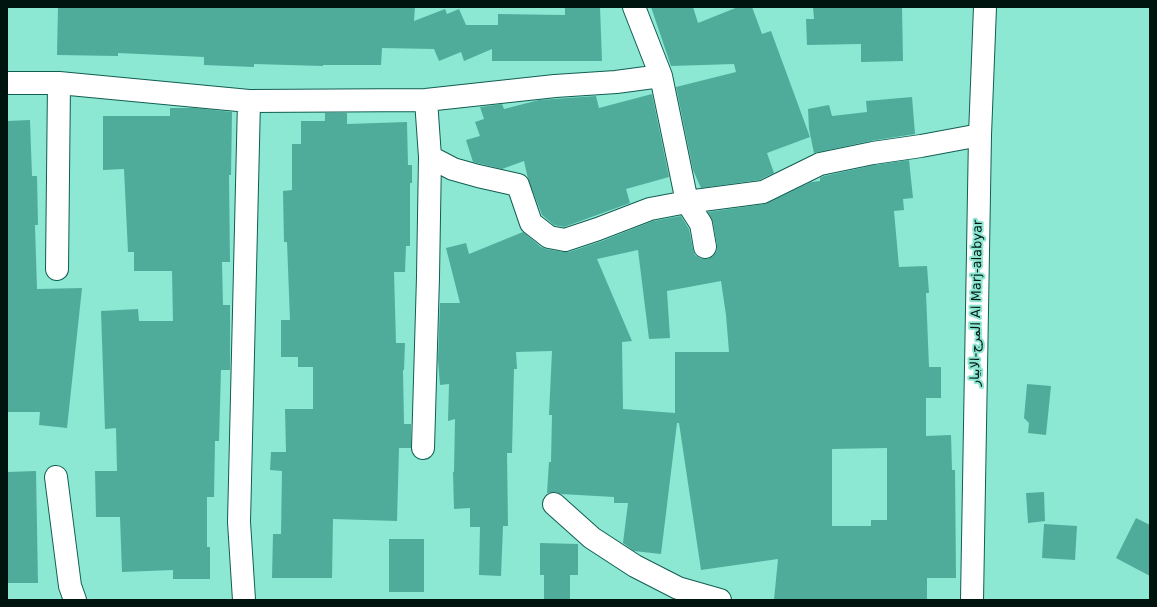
<!DOCTYPE html>
<html>
<head>
<meta charset="utf-8">
<style>
	body { margin:0 }
	#map { position:relative; width:1157px; height:607px; overflow:hidden; background:#8ce7d3; font-family:"DejaVu Sans",sans-serif }
	canvas { display:block }
	.frame { position:absolute; inset:0; border:8px solid #00140f; pointer-events:none }
</style>
</head>
<body>
<div id="map">
<canvas width="1157" height="607"></canvas>
<div class="frame"></div>
</div>
<script>
const g = document.querySelector('canvas').getContext('2d');
g.lineJoin = 'round';
function fill(path, color) { g.fillStyle = color; g.fill(path, 'evenodd'); }
const poly = rows => new Path2D(rows.map(r => 'M' + r).join(''));
function strokePath(path, color, width, dash) { g.strokeStyle = color; g.lineWidth = width; g.lineCap = dash ? 'butt' : 'round'; g.setLineDash(dash || []); g.stroke(path); }
function drawText(font, color, halo, rows, align = 'center') {
  g.font = font + ' "DejaVu Sans","Noto Sans Arabic",sans-serif'; g.lineWidth = 4; g.setLineDash([]); g.textBaseline = 'middle'; g.strokeStyle = halo; g.fillStyle = color; for (const [text, x, y, turn = 0] of rows) {
    g.save(); g.translate(x, y); g.rotate((+turn || 0) * Math.PI / 180); g.textAlign = isNaN(turn) ? turn : align; if (halo) g.strokeText(text, 0, 0); g.fillText(text, 0, 0); g.restore();
  }
}
fill(poly([
	[58,7,415,7,414,21,445,9,447,14,459,9,466,25,498,25,498,14,565,15,565,7,600,7,602,61,492,61,492,49,464,61,461,52,439,61,434,49,382,48,381,65,323,65,323,66,254,64,254,67,204,65,204,57,118,53,118,56,57,55],
	[651,7,693,7,698,23,738,7,752,7,762,34,771,31,810,137,767,153,774,173,759,180,701,188,693,170,676,87,736,72,734,64,671,66],
	[813,7,902,7,903,61,861,62,861,44,807,45,806,19,814,19],
	[652,94,669,177,626,189,630,203,564,227,554,225,542,215,528,179,524,161,502,169,473,162,466,140,480,136,475,122,484,119,480,107,502,104,504,109,539,100,596,96,599,108],
	[912,97,915,134,870,141,814,153,809,129,808,109,829,105,832,116,867,112,866,101],
	[170,108,195,108,232,112,231,175,229,175,230,262,222,262,223,305,230,305,230,370,221,370,219,441,215,441,214,497,207,497,207,547,210,547,210,579,173,579,173,570,122,572,120,517,96,517,95,471,117,471,116,428,105,429,101,311,138,309,139,321,173,321,172,271,134,271,134,252,128,252,124,169,103,170,103,116,170,116],
	[325,113,347,113,347,124,407,122,408,165,412,165,412,183,410,183,410,246,406,246,405,272,394,272,396,343,405,343,404,370,403,370,404,424,411,424,411,448,399,448,397,521,333,519,332,578,272,578,273,534,281,534,282,471,270,470,271,452,286,452,285,409,313,409,313,367,298,367,298,357,281,357,281,320,290,320,287,242,284,242,283,191,292,190,292,144,301,144,301,121,325,121],
	[30,120,32,176,37,176,38,225,35,225,37,289,82,288,67,428,39,425,40,412,7,412,7,121],
	[909,160,913,198,903,199,904,210,894,211,899,267,927,266,929,293,926,293,929,367,941,367,941,398,926,398,926,436,951,435,952,470,955,470,956,578,927,578,927,600,774,600,778,559,701,570,679,423,677,423,661,554,634,551,623,543,628,503,614,503,614,497,561,494,556,492,547,493,549,462,551,462,552,415,549,415,552,351,516,352,517,369,514,369,512,453,507,453,508,526,503,526,501,576,479,575,480,527,470,527,470,508,454,509,453,472,454,472,455,419,448,421,449,384,440,385,438,360,440,303,460,303,446,248,466,243,469,254,523,232,541,247,546,249,563,252,569,252,602,241,653,221,681,216,689,229,693,249,695,255,701,259,708,259,713,256,717,251,717,245,713,222,708,212,765,204,811,182,820,181,820,178,824,176,875,165],
	[638,250,649,339,670,338,667,291,721,281,726,315,729,352,675,352,675,413,623,409,622,342,632,341,597,259],
	[887,448,887,520,871,520,871,526,832,526,832,449],
	[1027,384,1051,386,1046,435,1028,433,1029,423,1024,418],
	[36,471,38,583,7,583,7,472],
	[1044,492,1045,521,1028,523,1026,493],
	[1136,518,1150,525,1150,576,1116,558],
	[1044,524,1077,526,1075,560,1042,558],
	[389,539,424,539,424,592,389,592],
	[540,543,578,544,578,575,570,575,570,600,544,600,544,575,540,575]
]), '#50ac9a');
const minor = poly([
	[634,7,661,76,687,202,701,224,705,247],
	[7,83,59,83,249,101,426,100,555,86,616,82,661,76],
	[430,157,453,169,478,176,518,185,531,223,549,237,565,240,598,229,650,209,687,202,763,192,820,164,873,153,921,146,980,135],
	[57,269,59,83],
	[423,448,428,277,430,157,426,100],
	[56,477,70,586,75,600],
	[554,504,592,538,635,566,678,588,720,600],
	[244,600,239,522,249,101]
]);
const major = poly([
	[972,600,980,135,985,7]
]);
strokePath(minor, '#125e52', 24);
strokePath(major, '#125e52', 24);
strokePath(minor, '#fff', 22);
strokePath(major, '#fff', 22);
drawText('13px', '#00140f', '#8ce7d3', [
	["المرج-الابيار Al Marj-alabyar",977,303,-89]
]);
</script>
</body>
</html>
